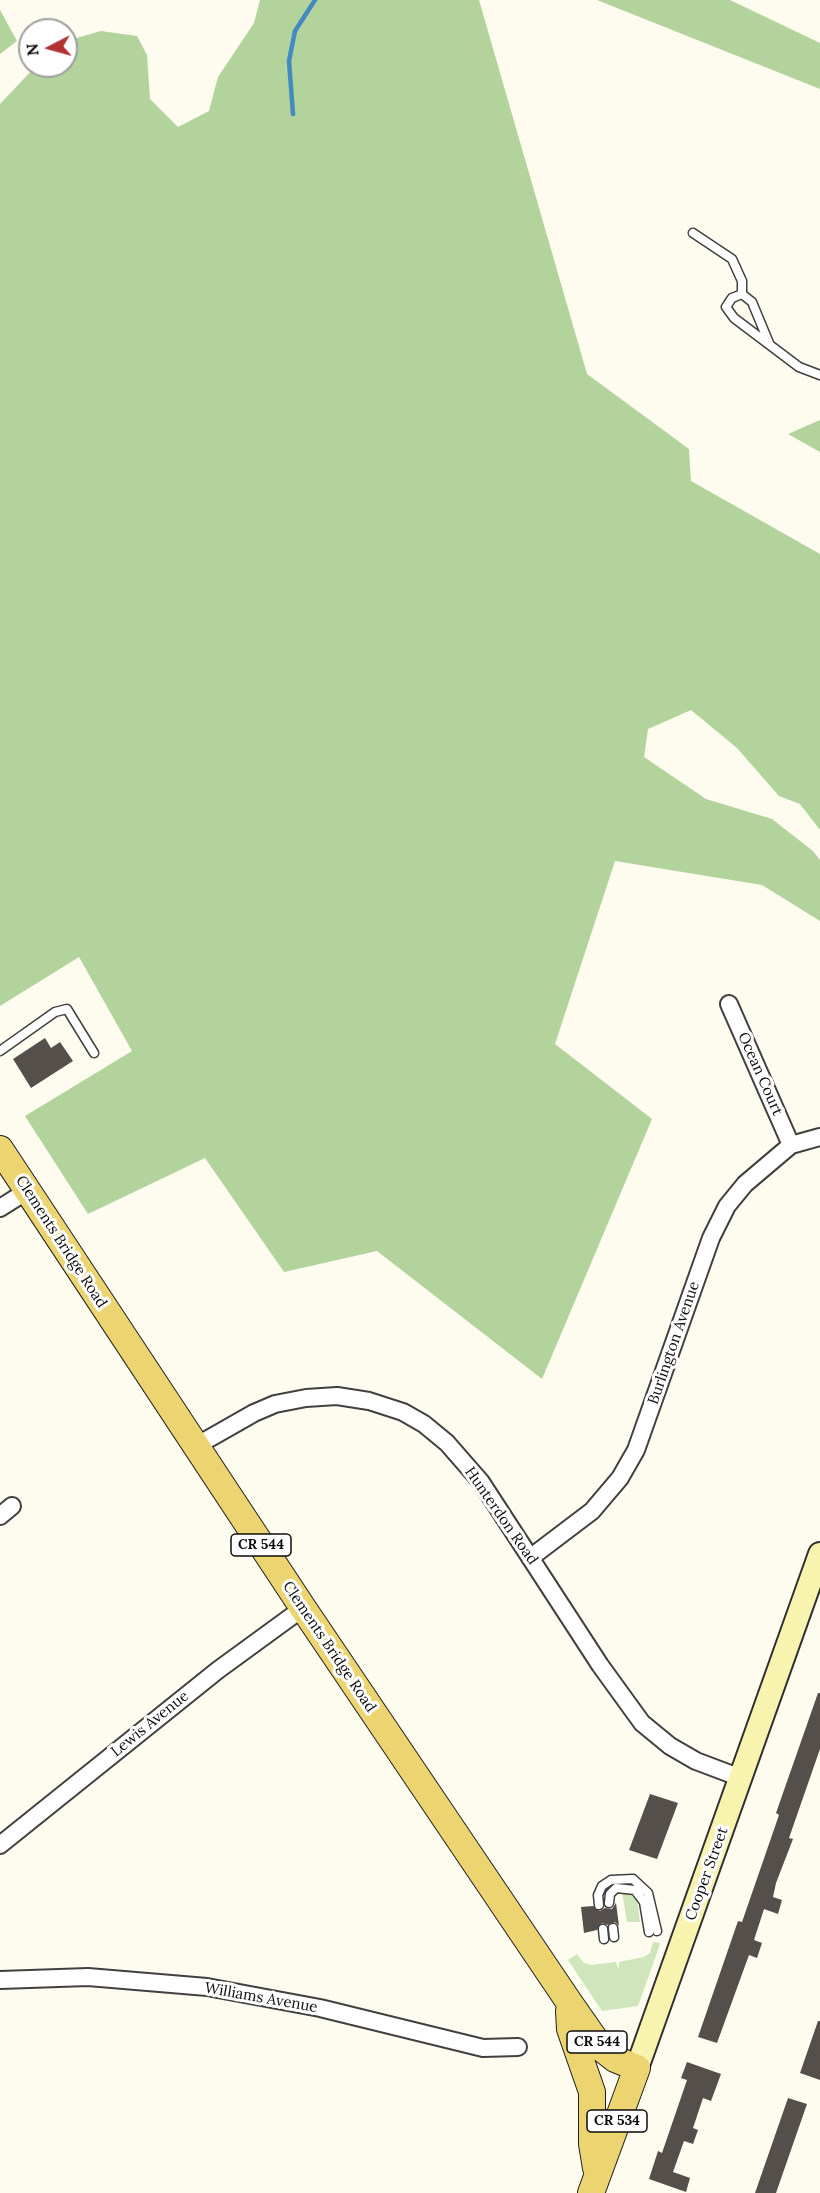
<!DOCTYPE html>
<html>
<head>
<meta charset="utf-8">
<style>
	body { margin:0 }
	#map { position:relative; width:820px; height:2193px; overflow:hidden; background:#fefbef; font-family:Lora,serif }
	canvas { display:block }
	.north { position:absolute; left:18px; top:18px; width:60px; height:60px; box-sizing:border-box; background:#fff; border:2px solid #9e9e9e; border-radius:50%; rotate:264deg; font-size:16px; font-weight:700; line-height:24px; text-align:center; color:#0d0d0d }
	.north::after { content:''; display:block; margin:auto; width:21px; height:27px; background:#b13231; clip-path:polygon(50% 0,100% 100%,50% 72%,0 100%) }
</style>
</head>
<body>
<div id="map">
<canvas width="820" height="2193"></canvas>
<div class="north">N</div>
</div>
<script>
const g = document.querySelector('canvas').getContext('2d');
g.lineJoin = 'round';
function fill(path, color) { g.fillStyle = color; g.fill(path, 'evenodd'); }
const poly = rows => new Path2D(rows.map(r => 'M' + r).join(''));
function strokePath(path, color, width, dash) { g.strokeStyle = color; g.lineWidth = width; g.lineCap = dash ? 'butt' : 'round'; g.setLineDash(dash || []); g.stroke(path); }
function drawText(font, color, halo, rows, align = 'center') {
  g.font = font + ' Lora,serif'; g.lineWidth = 6; g.setLineDash([]); g.textBaseline = 'middle'; g.strokeStyle = halo; g.fillStyle = color; for (const [text, x, y, turn = 0] of rows) {
    g.save(); g.translate(x, y); g.rotate((+turn || 0) * Math.PI / 180); g.textAlign = isNaN(turn) ? turn : align; if (halo) g.strokeText(text, 0, 0); g.fillText(text, 0, 0); g.restore();
  }
}
fill(poly([
	[622,1892,631,1894,637,1899,640,1922,627,1922],
	[653,1942,660,1943,659,1947,638,2006,602,2011,568,1960,577,1954,584,1963,591,1965,616,1962,619,1970,619,1962,644,1957,650,1953]
]), '#cfe5bb');
fill(poly([
	[260,0,479,0,587,374,689,449,691,481,820,554,820,830,800,804,779,796,737,748,691,710,648,729,644,757,706,799,772,819,813,851,820,860,820,921,762,885,615,861,555,1044,652,1119,542,1379,377,1251,284,1272,205,1158,88,1214,25,1116,132,1051,79,957,0,1006,0,104,36,66,66,66,66,43,73,39,101,31,137,36,147,55,150,99,178,127,209,111,218,77,254,23],
	[597,0,730,0,820,43,820,89],
	[0,10,17,41,0,54],
	[820,420,820,452,788,434]
]), '#b2d49c');
strokePath(poly([
	[293,114,289,61,295,31,315,0]
]), '#4589c1', 4.5);
fill(poly([
	[45,1038,51,1048,60,1042,73,1061,31,1088,13,1059],
	[818,1693,820,1693,820,1749,789,1838,793,1839,776,1883,773,1897,782,1900,778,1914,764,1909,754,1940,762,1943,757,1958,749,1955,717,2043,698,2037,738,1921,742,1922,779,1815,776,1813],
	[650,1794,678,1803,657,1859,629,1850],
	[616,1903,619,1926,615,1922,608,1925,602,1923,597,1930,584,1933,581,1907,593,1906,600,1911,605,1908,612,1909],
	[818,2021,820,2021,820,2080,800,2073],
	[687,2062,721,2074,711,2101,703,2098,693,2128,698,2130,693,2144,684,2141,673,2172,690,2178,686,2192,649,2179,658,2151,662,2153,687,2080,681,2078],
	[788,2098,807,2104,776,2193,755,2193]
]), '#554f4b');
const lane = poly([
	[693,233,732,259,742,281,742,294],
	[769,343,752,302,742,294,732,298,726,307,734,318,799,367,820,375],
	[0,1051,55,1012,67,1009,94,1053],
	[609,1903,610,1894,616,1888,635,1890,644,1902,649,1932],
	[599,1905,598,1895,602,1886,611,1880,633,1879,648,1893,657,1931],
	[613,1928,614,1937],
	[603,1929,604,1939]
]);
const street = poly([
	[729,1004,791,1145],
	[0,1208,27,1191],
	[196,1446,254,1413,275,1404,306,1398,337,1396,369,1401,403,1412,424,1424,447,1443,481,1482,600,1665,642,1723,670,1746,696,1761,741,1778],
	[0,1516,12,1506],
	[530,1558,592,1511,620,1478,636,1450,711,1238,727,1206,745,1184,791,1145,820,1137],
	[0,1845,218,1670,303,1608],
	[0,1980,88,1977,207,1987,320,2008,483,2048,518,2047]
]);
const secondary = poly([
	[637,2068,820,1554]
]);
const primary = poly([
	[0,1149,303,1608,569,2002,601,2048,615,2059,637,2068,591,2193],
	[569,2011,570,2029,592,2092,592,2144,596,2168]
]);
strokePath(lane, '#404040', 11);
strokePath(street, '#404040', 20);
strokePath(secondary, '#2f2f2f', 26);
strokePath(primary, '#1e1e1e', 28);
strokePath(lane, '#fff', 8);
strokePath(street, '#fff', 16);
strokePath(secondary, '#f8f4b0', 22);
strokePath(primary, '#ecd570', 26);
for (const [x, y, w] of [
	[261,1545,60],
	[597,2042,60],
	[617,2121,60]
]) { const box = new Path2D(); box.roundRect(x - w / 2, y - 11, w, 22, 4.5); g.fillStyle = '#fff'; g.fill(box); strokePath(box, '#0d0d0d', 1.5); }
drawText('bold 14px', '#0d0d0d', null, [
	["CR 544",261,1545],
	["CR 544",597,2042],
	["CR 534",617,2121]
]);
drawText('15px', '#0d0d0d', '#fff', [
	["Ocean Court",760,1074,66],
	["Clements Bridge Road",61,1242,57],
	["Burlington Avenue",674,1343,-71],
	["Hunterdon Road",501,1516,55],
	["Clements Bridge Road",329,1647,56],
	["Lewis Avenue",150,1724,-39],
	["Cooper Street",707,1874,-70],
	["Williams Avenue",261,1998,10]
]);
</script>
</body>
</html>
